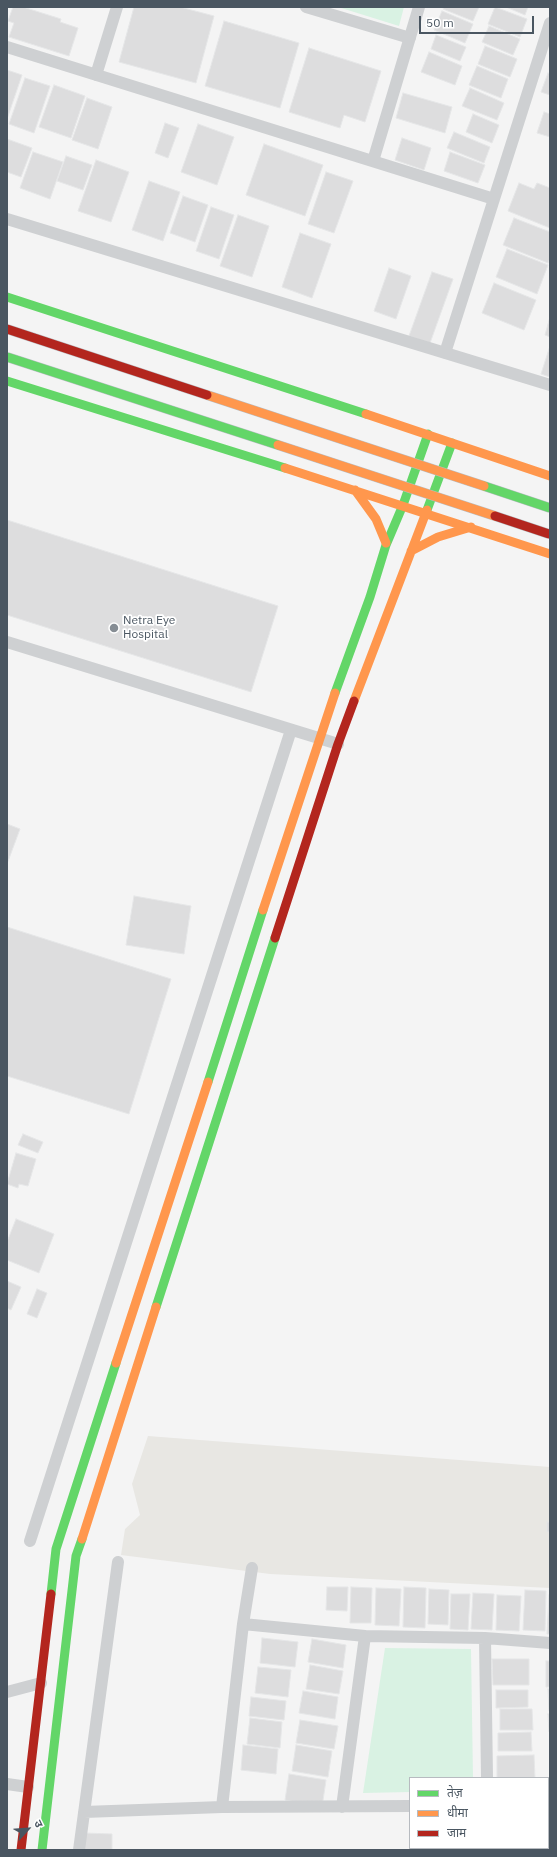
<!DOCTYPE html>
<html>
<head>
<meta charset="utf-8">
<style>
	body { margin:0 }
	#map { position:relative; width:557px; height:1857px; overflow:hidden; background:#f4f4f4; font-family:"IBM Plex Sans","Noto Sans Devanagari",sans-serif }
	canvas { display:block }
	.frame { position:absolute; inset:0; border:8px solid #4a5661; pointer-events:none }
	.legend { position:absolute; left:409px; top:1777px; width:140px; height:72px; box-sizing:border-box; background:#fff; border:1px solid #b7bbc0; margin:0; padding:5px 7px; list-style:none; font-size:12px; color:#4a5661 }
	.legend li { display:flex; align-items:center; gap:8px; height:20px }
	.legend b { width:20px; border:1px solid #b7bbc0 }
	.north { position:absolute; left:8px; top:1809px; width:40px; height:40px; -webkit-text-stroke:3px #fff; paint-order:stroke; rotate:64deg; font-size:11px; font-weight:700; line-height:16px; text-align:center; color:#4a5661 }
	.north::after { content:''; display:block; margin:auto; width:14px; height:18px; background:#4a5661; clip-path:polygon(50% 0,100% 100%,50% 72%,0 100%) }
	.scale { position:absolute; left:419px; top:16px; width:115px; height:18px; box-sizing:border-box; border:2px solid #4a5661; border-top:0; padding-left:5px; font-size:12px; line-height:14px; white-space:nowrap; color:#4a5661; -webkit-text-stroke:3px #fff; paint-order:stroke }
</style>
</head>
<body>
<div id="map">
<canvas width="557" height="1857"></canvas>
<div class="frame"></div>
<ul class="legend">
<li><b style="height:5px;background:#63d668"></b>तेज़</li>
<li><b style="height:5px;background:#ff974d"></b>धीमा</li>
<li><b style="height:5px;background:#b3261e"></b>जाम</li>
</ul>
<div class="north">उ</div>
<div class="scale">50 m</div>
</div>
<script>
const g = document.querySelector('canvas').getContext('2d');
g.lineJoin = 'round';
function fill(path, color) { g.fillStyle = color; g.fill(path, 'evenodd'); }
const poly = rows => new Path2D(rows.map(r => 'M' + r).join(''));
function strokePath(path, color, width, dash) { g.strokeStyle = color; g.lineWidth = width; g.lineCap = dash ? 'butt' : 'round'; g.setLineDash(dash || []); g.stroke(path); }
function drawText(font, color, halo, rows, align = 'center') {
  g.font = font + ' "IBM Plex Sans",sans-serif'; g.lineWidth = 3.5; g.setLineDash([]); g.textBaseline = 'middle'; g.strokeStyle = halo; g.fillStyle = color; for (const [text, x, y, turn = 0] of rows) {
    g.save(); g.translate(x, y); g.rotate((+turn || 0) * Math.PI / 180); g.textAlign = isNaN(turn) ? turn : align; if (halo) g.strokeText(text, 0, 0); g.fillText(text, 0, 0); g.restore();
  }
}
fill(poly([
	[148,1436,550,1467,550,1588,270,1574,121,1555,125,1529,140,1515,132,1484]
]), '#e8e7e3');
fill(poly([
	[338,7,404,7,399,26],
	[385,1648,471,1649,473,1778,410,1778,410,1792,363,1793]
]), '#d9f2e3');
const building = poly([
	[13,7,23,7,61,19,60,22,78,28,69,56,9,37,14,23,8,21,13,7],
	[134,7,180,7,214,16,196,83,119,62,134,7],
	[444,7,479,7,473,21,443,9,444,7],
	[495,7,527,19,520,37,488,24,495,7],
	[506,7,528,7,525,15,506,7],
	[442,11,473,24,465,43,434,30,442,11],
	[224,21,299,43,280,108,205,86,224,21],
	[489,26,520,39,513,55,482,42,489,26],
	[436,35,466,47,460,61,431,49,436,35],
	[485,46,517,59,510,77,478,64,485,46],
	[309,48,381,71,365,122,344,115,340,128,289,112,309,48],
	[429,52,462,66,455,85,421,72,429,52],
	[477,66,508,79,501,98,469,85,477,66],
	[7,70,22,75,7,119,7,70],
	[548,73,550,74,550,95,541,92,548,73],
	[25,78,50,86,34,133,9,124,25,78],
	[54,85,85,96,71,138,39,127,54,85],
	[470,88,504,103,497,120,462,106,470,88],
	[403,93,452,107,445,133,396,118,403,93],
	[87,98,112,107,98,149,72,140,87,98],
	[544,112,550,114,550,137,537,133,544,112],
	[473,114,499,125,492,143,466,132,473,114],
	[165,123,179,128,168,158,155,153,165,123],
	[198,124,234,137,217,185,181,172,198,124],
	[454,132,490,147,484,163,447,148,454,132],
	[402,138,431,148,424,170,395,160,402,138],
	[7,139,32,148,21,177,7,172,7,139],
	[264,144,323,165,305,216,246,195,264,144],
	[33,152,63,162,50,199,20,188,33,152],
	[450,152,485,165,478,183,444,171,450,152],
	[66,156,92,165,83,190,57,181,66,156],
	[96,160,129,172,111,222,78,211,96,160],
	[326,172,353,181,334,233,308,224,326,172],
	[149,181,180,192,163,241,132,230,149,181],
	[519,183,534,189,537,183,550,188,550,228,508,211,519,183],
	[183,196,208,205,195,242,170,233,183,196],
	[211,207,234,215,219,259,196,251,211,207],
	[238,215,269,226,252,277,220,266,238,215],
	[514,218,550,232,550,258,548,263,503,245,514,218],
	[300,233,331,244,312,298,282,287,300,233],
	[507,249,548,265,537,294,496,277,507,249],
	[389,268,411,276,396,319,374,311,389,268],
	[432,272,453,279,430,343,409,336,432,272],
	[494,283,536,300,524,330,482,313,494,283],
	[550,317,550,337,545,335,550,317],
	[550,346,550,377,541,374,550,346],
	[7,520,278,606,251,692,7,615,7,520],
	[7,824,20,829,7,864,7,824],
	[134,896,191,906,184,954,126,945,134,896],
	[7,927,171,979,129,1114,7,1076,7,927],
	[23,1134,43,1142,38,1153,18,1145,23,1134],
	[16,1153,36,1159,28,1186,19,1184,18,1188,7,1184,16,1153],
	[16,1219,54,1234,39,1273,7,1260,7,1242,16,1219],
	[7,1281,21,1287,11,1310,7,1308,7,1281],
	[37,1289,47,1293,37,1318,27,1314,37,1289],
	[547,1522,550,1522,550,1532,547,1532,547,1522],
	[327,1587,348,1587,347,1611,326,1610,327,1587],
	[351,1587,372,1588,371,1623,350,1623,351,1587],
	[404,1587,426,1588,425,1628,403,1627,404,1587],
	[376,1588,401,1589,399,1626,375,1625,376,1588],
	[429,1589,449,1590,448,1625,428,1624,429,1589],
	[525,1590,546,1591,545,1631,523,1630,525,1590],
	[473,1593,494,1594,492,1630,471,1629,473,1593],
	[451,1594,470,1594,468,1630,450,1629,451,1594],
	[497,1595,521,1596,519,1631,496,1630,497,1595],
	[549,1595,550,1595,550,1634,547,1634,549,1595],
	[262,1638,298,1642,295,1667,260,1663,262,1638],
	[312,1639,346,1645,343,1668,308,1662,312,1639],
	[492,1659,529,1659,529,1685,493,1685,492,1659],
	[546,1661,550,1661,550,1687,546,1687,546,1661],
	[310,1665,343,1671,339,1694,306,1689,310,1665],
	[258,1667,291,1670,288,1697,255,1693,258,1667],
	[548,1689,550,1689,550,1711,549,1711,548,1689],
	[496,1690,528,1690,528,1707,496,1708,496,1690],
	[303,1691,338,1697,335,1719,299,1713,303,1691],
	[251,1697,286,1701,284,1720,249,1716,251,1697],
	[500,1709,532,1709,533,1730,500,1730,500,1709],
	[548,1714,550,1714,550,1732,549,1732,548,1714],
	[250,1718,282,1722,280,1748,247,1744,250,1718],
	[300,1720,338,1726,334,1749,296,1743,300,1720],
	[531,1732,532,1751,498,1751,498,1733,531,1732],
	[243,1745,278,1749,276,1774,241,1770,243,1745],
	[296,1745,332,1751,328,1777,292,1771,296,1745],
	[534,1755,535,1778,497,1778,497,1756,534,1755],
	[289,1774,326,1780,322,1807,285,1800,289,1774],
	[85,1833,112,1834,112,1850,84,1850,85,1833],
	[502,1848,536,1848,536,1849,502,1849,502,1848]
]);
fill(building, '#ddddde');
strokePath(building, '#e5e6e7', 1);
strokePath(poly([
	[306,7,410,38],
	[7,47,494,199],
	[96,75,117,7],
	[373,161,419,7],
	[7,219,550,385],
	[445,353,550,23],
	[7,642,338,744],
	[30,1541,291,730],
	[243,1624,365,1636,485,1638,550,1643],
	[485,1638,487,1778],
	[7,1692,41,1683],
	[7,1784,28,1787],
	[222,1807,243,1624,252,1568],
	[342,1807,365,1636],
	[84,1812,222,1807,410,1806],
	[79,1850,118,1562],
	[487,1850,487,1848]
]), '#ced0d2', 12);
strokePath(poly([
	[7,297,366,414],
	[7,381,285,468],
	[427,510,452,443],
	[335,693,370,597,386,545,403,505,428,434],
	[208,1082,263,910],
	[156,1307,275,938],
	[51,1594,56,1549,116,1363],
	[42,1850,76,1556,82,1539]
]), '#63d668', 9);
strokePath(poly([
	[366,414,550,476],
	[285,468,550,554],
	[355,490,376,519,386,543],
	[411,551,438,537,471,527],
	[354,701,427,510],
	[263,910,335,693],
	[116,1363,208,1082],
	[82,1539,156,1307]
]), '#ff974d', 9);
strokePath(poly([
	[275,938,338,744,354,701],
	[21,1850,51,1594]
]), '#b3261e', 9);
const fastBridge = poly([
	[7,357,278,445],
	[484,486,550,508]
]);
const slowBridge = poly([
	[207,395,484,486],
	[278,445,495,516]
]);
const jamBridge = poly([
	[7,329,207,395],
	[495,516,549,534]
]);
strokePath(fastBridge, '#b9bec3', 10, []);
strokePath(slowBridge, '#b9bec3', 10, []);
strokePath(jamBridge, '#b9bec3', 10, []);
strokePath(fastBridge, '#63d668', 9);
strokePath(slowBridge, '#ff974d', 9);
strokePath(jamBridge, '#b3261e', 9);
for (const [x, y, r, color] of [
	[114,628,5,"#868d94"]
]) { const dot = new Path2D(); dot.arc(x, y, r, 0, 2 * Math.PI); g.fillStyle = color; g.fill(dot); strokePath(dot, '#fff', 1.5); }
drawText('12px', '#4a5661', '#fff', [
	["Netra Eye",123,621],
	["Hospital",123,635]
], 'left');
</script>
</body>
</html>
